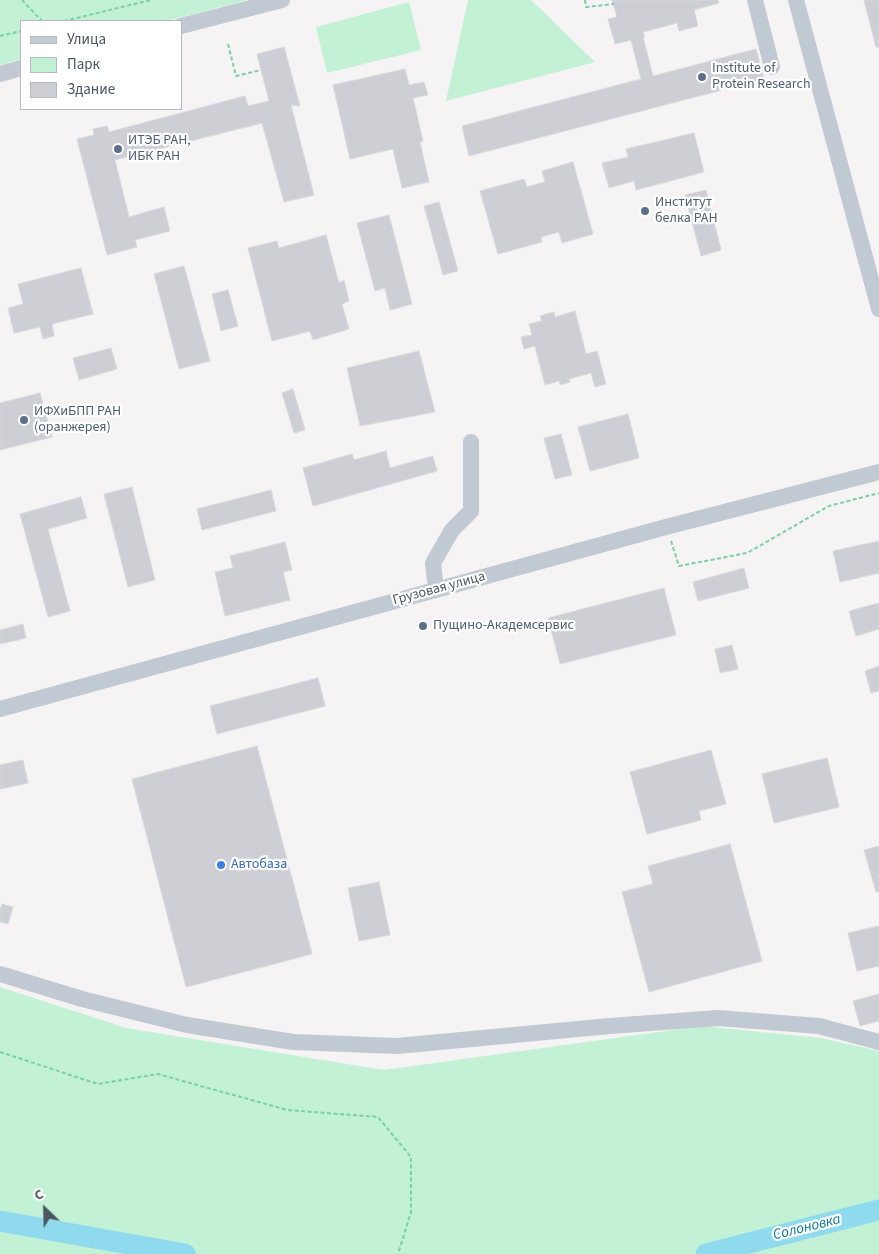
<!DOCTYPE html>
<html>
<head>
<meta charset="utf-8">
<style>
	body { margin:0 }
	#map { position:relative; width:879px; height:1254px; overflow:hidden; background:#f5f3f3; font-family:"Source Sans 3",sans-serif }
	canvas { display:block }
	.legend { position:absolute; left:20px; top:20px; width:162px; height:90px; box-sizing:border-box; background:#fff; border:1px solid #b7bbc0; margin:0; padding:6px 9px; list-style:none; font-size:15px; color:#4a5661 }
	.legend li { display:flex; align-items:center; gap:10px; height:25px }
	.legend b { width:25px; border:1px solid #b7bbc0 }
	.north { position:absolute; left:20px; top:1184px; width:50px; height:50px; -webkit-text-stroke:4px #fff; paint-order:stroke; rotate:336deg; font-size:14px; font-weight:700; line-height:20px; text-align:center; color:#4a5661 }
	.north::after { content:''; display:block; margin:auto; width:18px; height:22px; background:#4a5661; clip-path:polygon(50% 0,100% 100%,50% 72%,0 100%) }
</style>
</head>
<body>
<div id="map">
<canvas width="879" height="1254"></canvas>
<ul class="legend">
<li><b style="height:6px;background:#c1cad2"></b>Улица</li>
<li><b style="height:14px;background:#c3f1d5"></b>Парк</li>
<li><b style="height:14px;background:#cdcfd5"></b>Здание</li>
</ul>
<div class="north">С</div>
</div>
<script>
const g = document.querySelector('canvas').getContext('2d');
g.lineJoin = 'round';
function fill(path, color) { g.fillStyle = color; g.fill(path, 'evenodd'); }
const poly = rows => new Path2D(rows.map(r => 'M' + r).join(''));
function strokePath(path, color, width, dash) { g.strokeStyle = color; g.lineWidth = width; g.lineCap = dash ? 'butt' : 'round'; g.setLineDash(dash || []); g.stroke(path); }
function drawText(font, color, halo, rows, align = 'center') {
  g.font = font + ' "Source Sans 3",sans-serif'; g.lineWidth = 4.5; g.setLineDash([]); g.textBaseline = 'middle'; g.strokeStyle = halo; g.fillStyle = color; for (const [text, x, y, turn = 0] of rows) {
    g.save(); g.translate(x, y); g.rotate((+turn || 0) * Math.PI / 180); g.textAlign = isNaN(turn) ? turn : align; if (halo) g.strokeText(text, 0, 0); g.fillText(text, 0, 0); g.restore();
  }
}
fill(poly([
	[0,0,248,0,167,21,21,21,21,59,0,65],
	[468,0,531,0,595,62,446,101],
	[409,2,421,50,327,73,316,27],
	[0,987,126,1028,384,1070,702,1026,821,1038,879,1051,879,1254,0,1254]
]), '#c3f1d5');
strokePath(poly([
	[0,1221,185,1254],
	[706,1254,879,1210]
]), '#90daee', 21);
const building = poly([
	[612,0,718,0,719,3,694,10,698,26,679,31,677,23,643,32,645,37,643,37,653,76,756,49,764,79,469,156,462,126,641,79,631,40,615,44,608,19,617,17,612,0],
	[864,0,879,0,879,47,876,47,864,0],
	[284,47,300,106,291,105,314,195,284,202,262,123,115,160,129,217,164,207,170,231,135,240,137,247,107,255,77,139,94,135,93,129,107,126,109,132,245,96,248,106,269,101,257,54,284,47],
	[405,69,409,85,424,82,428,95,413,98,423,141,420,142,429,182,402,188,393,149,350,159,333,85,405,69],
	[694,133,704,172,636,190,634,181,609,188,602,163,628,157,626,149,694,133],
	[573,162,593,234,562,243,559,232,541,237,542,242,498,254,480,191,524,179,527,187,545,182,542,171,573,162],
	[706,190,721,250,701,256,685,195,706,190],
	[439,202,458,271,443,275,424,206,439,202],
	[389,215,412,304,390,310,385,288,375,291,357,223,389,215],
	[326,235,339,283,344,280,349,301,342,304,349,329,313,340,310,331,272,341,248,248,277,241,279,248,326,235],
	[184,266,210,361,179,369,154,274,184,266],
	[81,268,93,314,52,324,54,336,43,339,40,327,14,333,8,308,23,304,18,284,81,268],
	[228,290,238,326,221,331,212,294,228,290],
	[575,311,586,354,597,351,606,384,595,387,591,373,569,379,570,382,560,385,559,381,545,385,535,346,524,349,521,337,532,335,529,324,542,321,540,316,554,312,555,317,575,311],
	[111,348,117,369,79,380,73,358,111,348],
	[419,351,435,412,360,426,347,368,419,351],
	[293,389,305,430,294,433,282,393,293,389],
	[40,393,52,437,0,450,0,403,40,393],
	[628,414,639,458,590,471,578,427,628,414],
	[561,434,572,475,555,479,544,438,561,434],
	[386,451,390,468,433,456,437,471,313,506,303,468,352,454,354,460,386,451],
	[132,487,155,580,128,587,104,494,132,487],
	[271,490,276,511,202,530,197,509,271,490],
	[81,497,87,518,48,529,70,611,48,617,20,514,81,497],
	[879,541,879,573,840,582,833,551,879,541],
	[285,542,292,570,283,572,290,600,225,616,215,572,233,568,230,556,285,542],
	[744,568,749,588,698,601,693,582,744,568],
	[664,588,676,635,560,664,548,618,664,588],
	[879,603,879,629,856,636,849,611,879,603],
	[23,624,26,638,0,644,0,630,23,624],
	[732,645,738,669,720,673,715,649,732,645],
	[879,666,879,691,871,693,865,671,879,666],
	[318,678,325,706,217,734,210,706,318,678],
	[257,746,312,954,186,987,132,779,257,746],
	[711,750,726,804,699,811,701,820,647,834,630,772,711,750],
	[827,758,839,807,774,823,762,774,827,758],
	[23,760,28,783,0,789,0,765,23,760],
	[730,844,762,961,649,992,622,892,653,884,648,866,730,844],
	[879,846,879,892,876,892,864,850,879,846],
	[379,882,390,935,359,941,348,888,379,882],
	[2,904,13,907,8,924,0,922,0,907,1,908,2,904],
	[879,926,879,966,857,971,848,933,879,926],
	[879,994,879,1021,860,1026,853,1001,879,994]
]);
fill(building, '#cdcfd5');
strokePath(building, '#d7d9de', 1);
strokePath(poly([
	[22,0,42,21],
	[585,0,586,7,614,4],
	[64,21,151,0],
	[0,36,21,31],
	[228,44,236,76,261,70],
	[671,541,679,566,747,553,829,506,879,493],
	[0,1052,98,1084,158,1074,287,1110,378,1117,411,1157,411,1212,398,1254]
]), '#7ad0a6', 2, [4, 2.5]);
strokePath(poly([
	[755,0,772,67],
	[796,0,879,309],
	[181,26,282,0],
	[0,74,21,68],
	[436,590,433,563,452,530,471,511,471,442],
	[0,709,666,527,879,472],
	[0,974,82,999,187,1025,293,1042,397,1046,610,1026,718,1018,819,1026,879,1042]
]), '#c1cad2', 16);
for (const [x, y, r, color] of [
	[702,77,5,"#5c6f8a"],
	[118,149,5,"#5c6f8a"],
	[645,211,5,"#5c6f8a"],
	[24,420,5,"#5c6f8a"],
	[423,626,5,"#5c6f8a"],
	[221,865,5,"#3f7fe0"]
]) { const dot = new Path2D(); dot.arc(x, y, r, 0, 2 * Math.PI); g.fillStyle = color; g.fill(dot); strokePath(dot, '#fff', 2); }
drawText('14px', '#4e5e75', '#fff', [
	["Institute of",712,69],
	["Protein Research",712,85],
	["ИТЭБ РАН,",128,141],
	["ИБК РАН",128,157],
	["Институт",655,203],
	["белка РАН",655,219],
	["ИФХиБПП РАН",34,412],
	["(оранжерея)",34,428],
	["Пущино-Академсервис",433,626]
], 'left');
drawText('14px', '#4a5661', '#fff', [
	["Грузовая улица",439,589,-15]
]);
drawText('14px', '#366cbe', '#fff', [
	["Автобаза",231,865]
], 'left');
drawText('italic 15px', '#0c7c9b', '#fff', [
	["Солоновка",807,1228,-14]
]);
</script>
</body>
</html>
